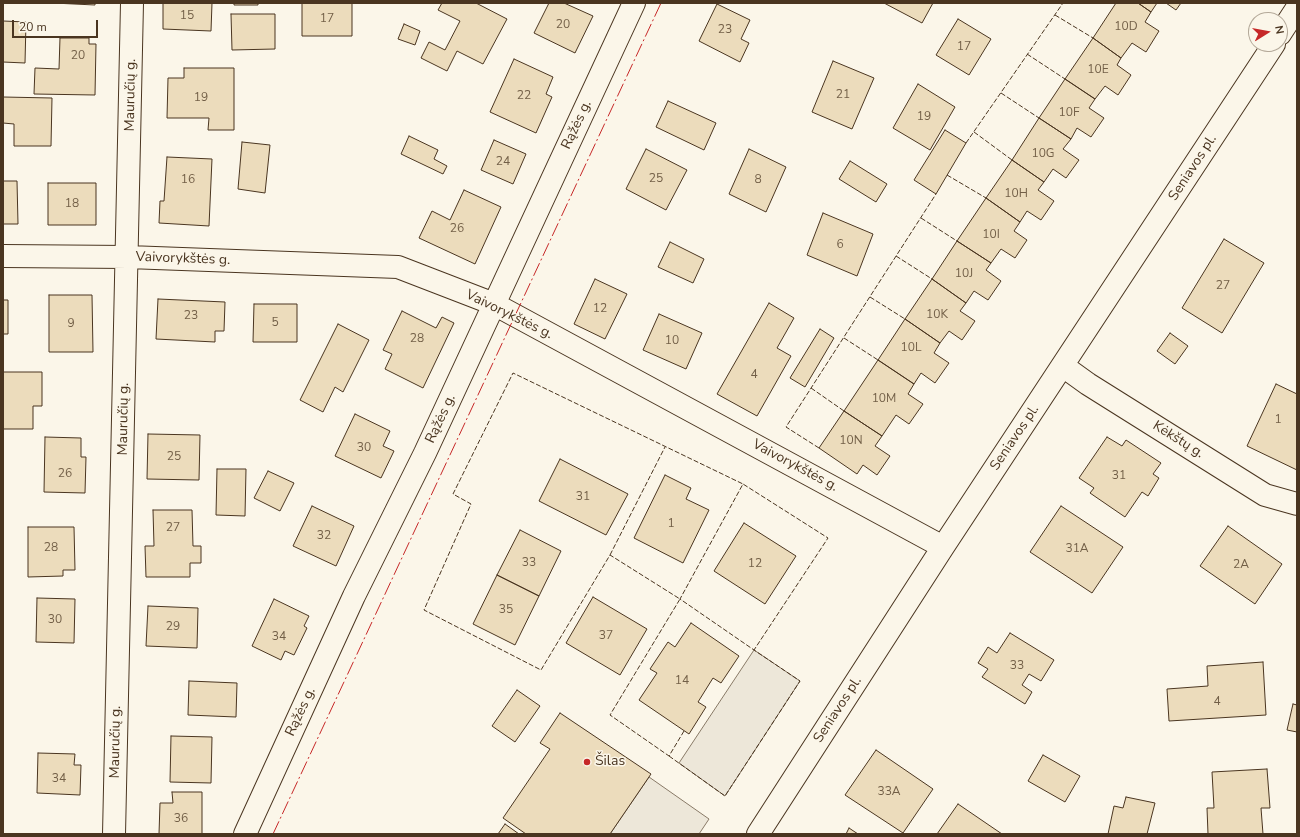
<!DOCTYPE html>
<html>
<head>
<meta charset="utf-8">
<style>
	body { margin:0 }
	#map { position:relative; width:1300px; height:837px; overflow:hidden; background:#fbf6e9; font-family:"Nunito Sans",sans-serif }
	canvas { display:block }
	.frame { position:absolute; inset:0; border:4px solid #4a3520; pointer-events:none }
	.north { position:absolute; left:1248px; top:12px; width:40px; height:40px; box-sizing:border-box; background:#fbf6e9; border:1px solid #b4a999; border-radius:50%; rotate:79deg; font-size:11px; font-weight:700; line-height:16px; text-align:center; color:#4a3520 }
	.north::after { content:''; display:block; margin:auto; width:14px; height:18px; background:#c62828; clip-path:polygon(50% 0,100% 100%,50% 72%,0 100%) }
	.scale { position:absolute; left:12px; top:20px; width:86px; height:18px; box-sizing:border-box; border:2px solid #4a3520; border-top:0; padding-left:5px; font-size:12px; line-height:14px; white-space:nowrap; color:#4a3520; -webkit-text-stroke:3px #fbf6e9; paint-order:stroke }
</style>
</head>
<body>
<div id="map">
<canvas width="1300" height="837"></canvas>
<div class="frame"></div>
<div class="north">N</div>
<div class="scale">20 m</div>
</div>
<script>
const g = document.querySelector('canvas').getContext('2d');
g.lineJoin = 'round';
function fill(path, color) { g.fillStyle = color; g.fill(path, 'evenodd'); }
const poly = rows => new Path2D(rows.map(r => 'M' + r).join(''));
function strokePath(path, color, width, dash) { g.strokeStyle = color; g.lineWidth = width; g.lineCap = dash ? 'butt' : 'round'; g.setLineDash(dash || []); g.stroke(path); }
function drawText(font, color, halo, rows, align = 'center') {
  g.font = font + ' "Nunito Sans",sans-serif'; g.lineWidth = 3; g.setLineDash([]); g.textBaseline = 'middle'; g.strokeStyle = halo; g.fillStyle = color; for (const [text, x, y, turn = 0] of rows) {
    g.save(); g.translate(x, y); g.rotate((+turn || 0) * Math.PI / 180); g.textAlign = isNaN(turn) ? turn : align; if (halo) g.strokeText(text, 0, 0); g.fillText(text, 0, 0); g.restore();
  }
}
const parking = poly([
	[754,650,800,681,725,796,679,763,754,650],
	[649,777,709,819,699,834,610,834,649,777]
]);
fill(parking, '#ede7d9');
strokePath(parking, '#887966', 1);
const building = poly([
	[53,3,95,3,95,5,53,3],
	[163,3,212,3,211,31,163,29,163,3],
	[234,3,258,3,258,5,234,5,234,3],
	[302,3,352,3,352,36,302,36,302,3],
	[442,3,476,3,507,19,483,64,457,51,447,71,421,58,429,42,445,50,460,21,438,10,442,3],
	[549,3,564,3,593,16,575,53,534,33,549,3],
	[884,3,933,3,922,23,884,3],
	[1116,3,1138,3,1151,12,1145,22,1159,31,1146,52,1132,43,1121,58,1093,38,1116,3],
	[1138,3,1157,3,1151,12,1138,3],
	[1166,3,1181,3,1176,10,1166,3],
	[717,4,750,20,741,39,749,43,740,62,699,41,717,4],
	[231,14,275,14,275,49,232,50,231,14],
	[958,19,991,39,969,75,936,55,958,19],
	[3,21,26,22,25,63,3,62,3,21],
	[404,24,420,31,415,45,398,39,404,24],
	[60,38,89,38,89,44,96,44,95,95,34,94,35,68,59,69,60,38],
	[1093,38,1121,58,1117,65,1131,75,1118,95,1105,86,1095,99,1065,79,1093,38],
	[514,59,553,77,546,94,552,97,536,133,490,112,514,59],
	[833,61,874,78,852,129,812,112,833,61],
	[184,68,234,68,234,130,208,130,209,118,167,118,168,78,184,78,184,68],
	[1065,79,1095,99,1089,108,1104,118,1091,137,1077,128,1071,139,1039,118,1065,79],
	[918,84,955,107,930,150,893,128,918,84],
	[3,97,52,98,51,146,14,146,14,124,3,123,3,97],
	[668,101,716,123,704,150,656,127,668,101],
	[1039,118,1071,139,1063,149,1079,160,1066,178,1053,169,1044,182,1012,160,1039,118],
	[945,130,966,143,936,194,914,180,945,130],
	[409,136,438,150,434,159,447,166,443,174,401,154,409,136],
	[494,140,526,154,513,184,481,170,494,140],
	[242,142,270,145,265,193,238,189,242,142],
	[646,149,687,170,666,210,626,189,646,149],
	[749,149,786,167,766,212,729,194,749,149],
	[167,157,212,159,209,226,159,223,160,201,164,201,167,157],
	[1012,160,1044,182,1038,190,1054,201,1041,220,1027,211,1020,222,986,198,1012,160],
	[850,161,887,184,876,202,839,179,850,161],
	[3,181,17,181,18,224,3,224,3,181],
	[48,183,96,183,96,225,48,225,48,183],
	[464,190,501,207,475,264,419,238,432,211,450,220,464,190],
	[986,198,1020,222,1014,231,1027,240,1015,258,1001,249,991,263,957,241,986,198],
	[823,213,873,234,857,276,807,255,823,213],
	[1224,239,1264,263,1222,333,1182,308,1224,239],
	[957,241,991,263,986,270,1001,281,988,300,974,291,966,303,932,279,957,241],
	[670,242,704,259,693,283,658,267,670,242],
	[595,279,627,294,605,339,574,324,595,279],
	[932,279,966,303,960,311,975,321,962,340,949,331,940,343,905,319,932,279],
	[49,295,92,295,93,352,49,352,49,295],
	[158,299,225,302,224,331,215,331,215,342,156,339,158,299],
	[3,300,8,300,8,334,3,334,3,300],
	[769,303,794,318,777,348,791,356,757,416,717,394,769,303],
	[254,304,297,304,297,342,253,342,254,304],
	[402,311,436,328,442,317,454,323,423,388,385,369,392,354,383,350,402,311],
	[659,314,702,333,686,369,643,350,659,314],
	[905,319,940,343,934,353,949,363,935,383,921,373,914,384,878,360,905,319],
	[338,324,369,340,343,392,335,387,323,412,300,400,338,324],
	[820,329,834,338,805,387,790,378,820,329],
	[1170,333,1188,346,1175,364,1157,351,1170,333],
	[878,360,914,384,908,394,923,404,909,424,896,415,882,436,844,411,878,360],
	[3,372,42,372,42,406,33,406,33,429,3,429,3,372],
	[1276,384,1297,394,1297,470,1247,446,1276,384],
	[844,411,882,436,875,446,890,456,877,475,863,465,857,474,819,448,844,411],
	[355,414,390,431,383,446,394,451,381,478,335,456,355,414],
	[148,434,200,435,199,480,147,479,148,434],
	[45,437,81,438,81,457,86,457,85,493,44,492,45,437],
	[1107,437,1122,446,1126,440,1161,463,1153,474,1159,478,1148,496,1142,492,1125,517,1090,493,1094,488,1079,478,1107,437],
	[560,459,628,494,606,535,539,501,560,459],
	[217,469,246,469,245,516,216,515,217,469],
	[268,471,294,483,280,511,254,498,268,471],
	[665,475,691,488,686,499,709,510,683,563,634,538,665,475],
	[312,506,354,526,336,566,293,546,312,506],
	[1061,506,1123,547,1092,593,1030,552,1061,506],
	[153,510,192,510,193,546,201,546,201,563,190,563,190,577,146,577,145,546,154,546,153,510],
	[744,523,796,556,765,604,714,571,744,523],
	[1228,526,1282,564,1255,604,1200,566,1228,526],
	[28,527,74,527,75,570,63,570,63,576,28,577,28,527],
	[520,530,561,551,539,596,497,575,520,530],
	[497,575,539,596,515,645,473,624,497,575],
	[593,597,647,629,620,675,566,643,593,597],
	[37,598,75,599,74,643,36,642,37,598],
	[274,599,309,616,304,626,307,628,294,655,285,651,281,660,252,646,274,599],
	[148,606,198,608,197,648,146,646,148,606],
	[691,623,739,656,721,683,713,678,698,702,706,707,689,734,639,700,657,673,650,669,668,642,675,647,691,623],
	[1010,633,1054,660,1041,681,1029,674,1022,685,1032,692,1025,704,982,677,988,669,978,663,988,647,997,653,1010,633],
	[1263,662,1266,715,1169,721,1167,689,1208,686,1207,666,1263,662],
	[189,681,237,683,236,717,188,715,189,681],
	[517,690,540,706,515,742,492,726,517,690],
	[1293,704,1297,705,1297,732,1287,730,1293,704],
	[560,713,651,774,610,834,526,834,503,818,550,749,540,743,560,713],
	[171,736,212,737,211,783,170,782,171,736],
	[876,750,933,789,903,833,845,795,876,750],
	[38,753,75,754,74,765,81,765,80,795,37,793,38,753],
	[1043,755,1080,776,1065,802,1028,781,1043,755],
	[1267,769,1270,808,1261,808,1263,834,1208,834,1207,808,1214,808,1212,772,1267,769],
	[172,792,202,792,202,834,159,834,160,803,173,803,172,792],
	[1126,797,1155,803,1147,834,1108,834,1114,806,1123,808,1126,797],
	[958,804,1002,834,937,834,958,804],
	[505,824,519,834,498,834,505,824],
	[849,828,858,834,846,834,849,828]
]);
fill(building, '#ecdcbc');
strokePath(building, '#4a3520', 1);
const minor = poly([
	[1280,34,1297,8],
	[3,256,128,257,398,267,494,304,943,547],
	[1063,366,1088,384,1265,495,1297,504],
	[114,834,132,3],
	[245,834,354,596,425,453,634,3],
	[758,834,943,547,1274,44]
]);
strokePath(minor, '#4a3520', 24);
strokePath(minor, '#fbf6e9', 22);
strokePath(poly([
	[1055,15,1093,38],
	[1027,54,1065,79],
	[1001,93,1039,118],
	[974,132,1012,160],
	[966,143,1063,3],
	[947,175,986,198],
	[921,218,957,241],
	[896,256,932,279],
	[870,297,905,319],
	[844,338,878,360],
	[811,388,844,411],
	[819,448,786,427,936,194],
	[610,555,665,447],
	[684,731,669,756,610,715,680,599,610,555,541,670,424,610,471,504,453,494,513,373,743,484],
	[669,756,725,796,800,681,754,650,680,599,743,484,828,538,754,650]
]), '#4a3520', 1, [5, 2]);
strokePath(poly([
	[273,834,661,3]
]), '#c62828', 1, [14, 3, 2, 3]);
for (const [x, y, r, color] of [
	[587,762,4,"#c62828"]
]) { const dot = new Path2D(); dot.arc(x, y, r, 0, 2 * Math.PI); g.fillStyle = color; g.fill(dot); strokePath(dot, '#fbf6e9', 1.5); }
drawText('12px', '#725f47', null, [
	["15",187,16],
	["17",327,19],
	["20",563,25],
	["10D",1126,27],
	["23",725,30],
	["17",964,47],
	["20",78,56],
	["10E",1098,70],
	["21",843,95],
	["22",524,96],
	["19",201,98],
	["10F",1069,113],
	["19",924,117],
	["10G",1043,154],
	["24",503,162],
	["25",656,179],
	["16",188,180],
	["8",758,180],
	["10H",1016,194],
	["18",72,204],
	["26",457,229],
	["10I",991,235],
	["6",840,245],
	["10J",964,274],
	["27",1223,286],
	["12",600,309],
	["10K",937,315],
	["23",191,316],
	["5",275,323],
	["9",71,324],
	["28",417,339],
	["10",672,341],
	["10L",911,348],
	["4",754,375],
	["10M",884,399],
	["1",1278,420],
	["10N",851,441],
	["30",364,448],
	["25",174,457],
	["26",65,474],
	["31",1119,476],
	["31",583,497],
	["1",671,524],
	["27",173,528],
	["32",324,536],
	["28",51,548],
	["31A",1077,549],
	["33",529,563],
	["12",755,564],
	["2A",1241,565],
	["35",506,610],
	["30",55,620],
	["29",173,627],
	["37",606,636],
	["34",279,637],
	["33",1017,666],
	["14",682,681],
	["4",1217,702],
	["34",59,779],
	["33A",889,792],
	["36",181,819]
]);
drawText('14px', '#4a3520', '#fbf6e9', [
	["Mauručių g.",131,95,-89],
	["Rąžės g.",577,125,-65],
	["Seniavos pl.",1193,168,-57],
	["Vaivorykštės g.",183,259,2],
	["Vaivorykštės g.",509,315,26],
	["Mauručių g.",124,419,-89],
	["Rąžės g.",441,419,-65],
	["Seniavos pl.",1015,438,-56],
	["Kėkštų g.",1178,440,32],
	["Vaivorykštės g.",795,466,28],
	["Seniavos pl.",838,710,-57],
	["Rąžės g.",301,712,-65],
	["Mauručių g.",116,742,-89]
]);
drawText('14px', '#4a3520', '#fbf6e9', [
	["Šilas",595,762]
], 'left');
</script>
</body>
</html>
